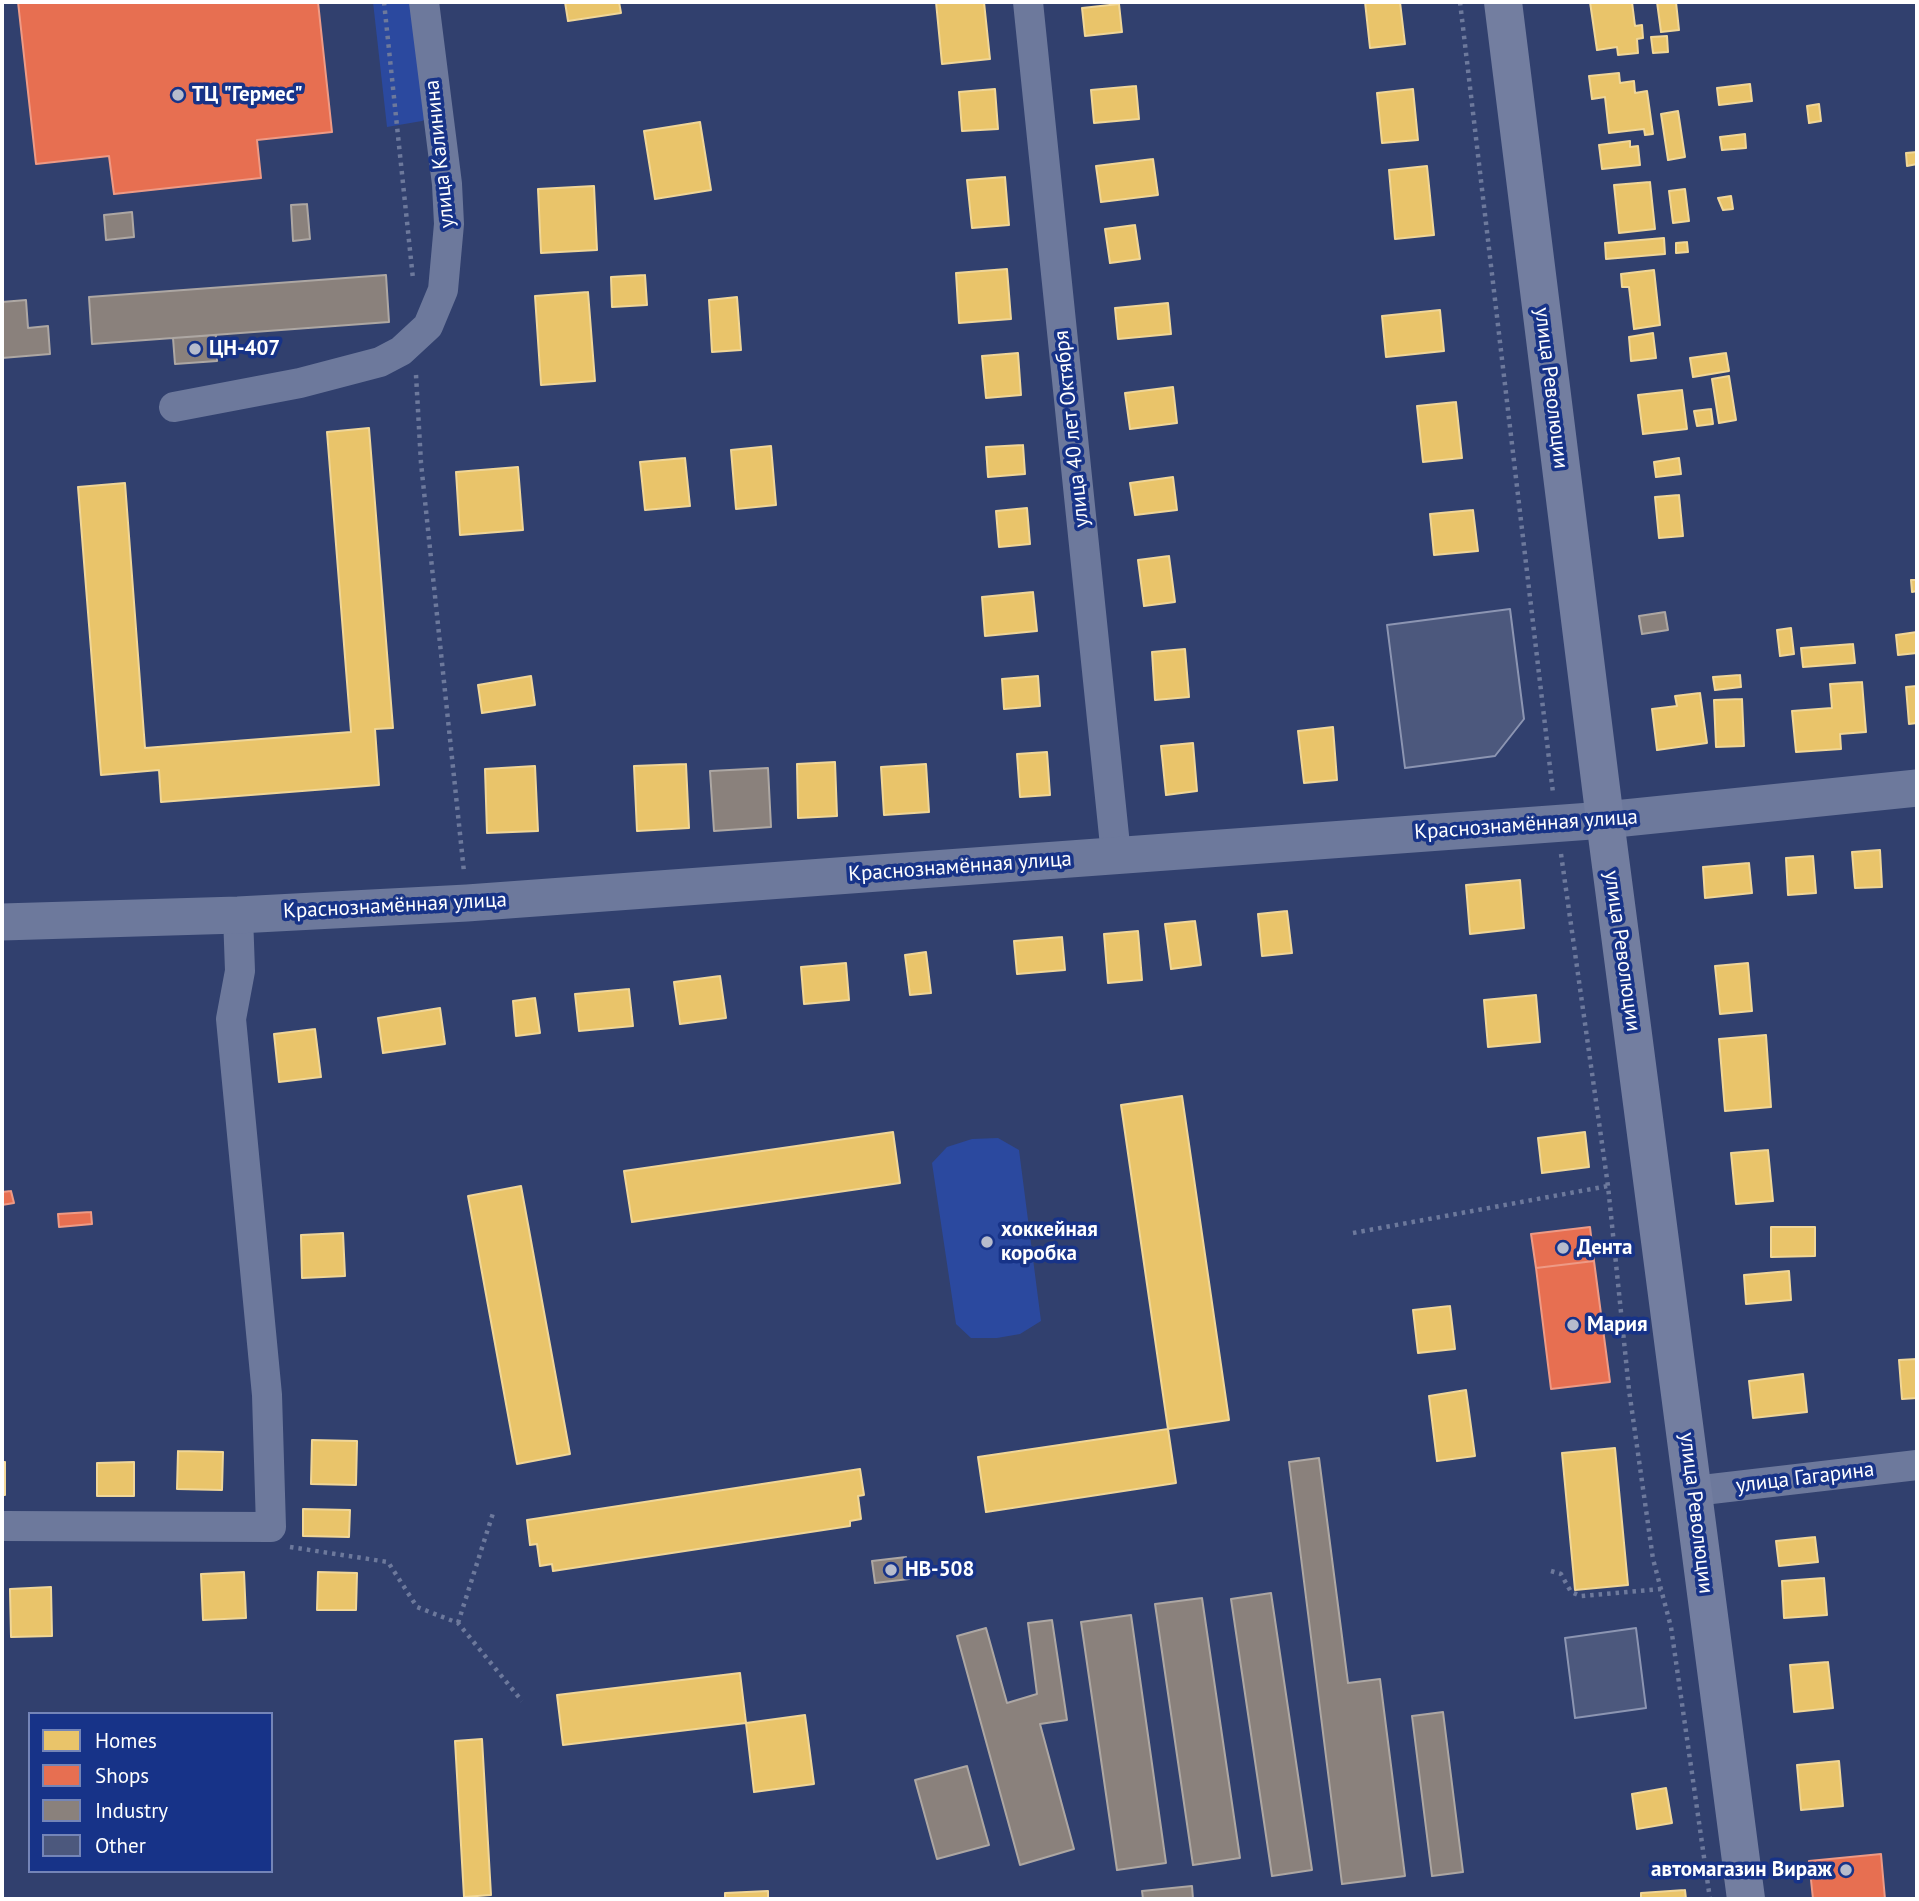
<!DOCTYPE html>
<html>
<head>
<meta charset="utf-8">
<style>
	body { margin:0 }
	#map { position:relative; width:1919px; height:1901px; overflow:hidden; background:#31406e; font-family:"PT Sans",sans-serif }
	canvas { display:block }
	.frame { position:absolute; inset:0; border:4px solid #fff; pointer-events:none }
	.legend { position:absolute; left:28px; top:1712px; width:245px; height:161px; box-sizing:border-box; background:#173388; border:2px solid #7485b8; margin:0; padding:9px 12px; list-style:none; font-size:21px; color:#fff }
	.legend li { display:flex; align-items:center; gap:14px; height:35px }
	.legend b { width:35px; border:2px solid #7485b8 }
</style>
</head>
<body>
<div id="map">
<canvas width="1919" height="1901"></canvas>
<div class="frame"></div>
<ul class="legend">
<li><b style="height:19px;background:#e9c46a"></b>Homes</li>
<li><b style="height:19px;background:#e76f51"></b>Shops</li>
<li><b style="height:19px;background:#8a817c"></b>Industry</li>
<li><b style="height:19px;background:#4c587d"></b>Other</li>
</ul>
</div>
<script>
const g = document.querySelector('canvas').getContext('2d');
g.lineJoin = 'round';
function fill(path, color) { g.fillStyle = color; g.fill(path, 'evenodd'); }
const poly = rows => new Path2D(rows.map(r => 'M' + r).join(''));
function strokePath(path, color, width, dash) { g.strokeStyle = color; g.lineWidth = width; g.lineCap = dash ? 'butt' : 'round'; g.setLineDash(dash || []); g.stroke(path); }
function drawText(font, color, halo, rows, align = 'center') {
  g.font = font + ' "PT Sans",sans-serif'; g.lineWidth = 7; g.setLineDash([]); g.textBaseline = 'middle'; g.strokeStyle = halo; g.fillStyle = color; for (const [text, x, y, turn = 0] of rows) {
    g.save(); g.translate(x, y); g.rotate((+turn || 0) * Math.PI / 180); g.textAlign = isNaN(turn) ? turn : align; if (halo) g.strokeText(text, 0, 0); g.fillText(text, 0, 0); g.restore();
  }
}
fill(poly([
	[373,2,419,2,428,118,422,121,387,127],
	[998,1138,1019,1150,1041,1321,1020,1334,997,1338,971,1338,956,1324,932,1163,947,1147,972,1139]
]), '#2b499f');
const homes = poly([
	[565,2,619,2,621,13,568,21,565,2],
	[936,2,984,2,990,59,942,64,936,2],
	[1365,2,1400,2,1405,44,1370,48,1365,2],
	[1590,2,1632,2,1635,26,1642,25,1643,38,1637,39,1638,53,1618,55,1617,47,1597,50,1590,2],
	[1657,2,1676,2,1679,30,1661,32,1657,2],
	[1119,4,1122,32,1085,36,1082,8,1119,4],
	[1667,36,1668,52,1653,53,1651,37,1667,36],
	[1619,73,1620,83,1634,81,1635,93,1647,91,1653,134,1645,135,1644,129,1609,133,1605,97,1592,99,1589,76,1619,73],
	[1750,84,1752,101,1719,105,1717,88,1750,84],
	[1136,86,1139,119,1094,123,1091,90,1136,86],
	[995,89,998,129,962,131,959,92,995,89],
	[1413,89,1418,140,1382,143,1377,93,1413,89],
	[1819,104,1821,121,1809,123,1807,106,1819,104],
	[1678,111,1685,157,1668,160,1661,114,1678,111],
	[700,122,711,190,655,199,644,131,700,122],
	[1745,134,1746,148,1722,150,1720,137,1745,134],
	[1630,141,1630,147,1638,146,1640,165,1602,169,1599,145,1630,141],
	[1917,152,1917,164,1907,166,1906,153,1917,152],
	[1153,159,1158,195,1101,202,1096,166,1153,159],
	[1427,166,1434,235,1395,239,1389,170,1427,166],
	[1005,177,1009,225,972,228,967,180,1005,177],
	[1650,182,1655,229,1619,233,1614,185,1650,182],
	[594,186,597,250,541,253,538,189,594,186],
	[1685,189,1689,221,1673,223,1669,191,1685,189],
	[1731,196,1733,209,1723,210,1718,198,1731,196],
	[1135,225,1140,259,1110,263,1105,229,1135,225],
	[1664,238,1665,254,1606,259,1605,243,1664,238],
	[1687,242,1688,252,1676,253,1676,243,1687,242],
	[1007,269,1011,319,959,323,956,273,1007,269],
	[1654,270,1660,325,1634,329,1629,287,1622,287,1621,274,1654,270],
	[645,275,647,305,612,307,611,277,645,275],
	[588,292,595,381,541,385,535,296,588,292],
	[737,297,741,350,712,352,709,300,737,297],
	[1168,303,1171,334,1118,339,1115,308,1168,303],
	[1440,310,1444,351,1386,357,1382,316,1440,310],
	[1653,333,1656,358,1631,361,1629,337,1653,333],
	[1018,353,1021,395,986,398,982,356,1018,353],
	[1726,353,1729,371,1693,377,1690,358,1726,353],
	[1729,376,1736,420,1719,423,1712,379,1729,376],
	[1173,387,1177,423,1130,429,1125,393,1173,387],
	[1682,390,1687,429,1643,434,1638,395,1682,390],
	[1456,402,1462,458,1423,462,1417,406,1456,402],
	[1711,409,1713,424,1697,426,1694,411,1711,409],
	[369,428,393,728,375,729,379,785,161,802,159,770,101,775,78,487,125,483,145,748,351,732,327,432,369,428],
	[1023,445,1025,474,988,477,986,447,1023,445],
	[771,446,776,505,736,509,731,450,771,446],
	[685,458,690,506,645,510,640,462,685,458],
	[1679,458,1681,474,1656,477,1654,462,1679,458],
	[518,467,523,530,460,535,456,472,518,467],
	[1173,477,1177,510,1135,515,1130,483,1173,477],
	[1679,495,1683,536,1659,538,1655,497,1679,495],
	[1027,508,1030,544,999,547,996,511,1027,508],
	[1473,510,1478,551,1434,555,1430,514,1473,510],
	[1169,556,1175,602,1144,606,1138,560,1169,556],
	[1911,580,1917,580,1917,591,1912,592,1911,580],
	[1033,592,1037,631,985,636,982,597,1033,592],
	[1791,628,1794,654,1780,656,1777,630,1791,628],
	[1917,632,1917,653,1898,655,1896,635,1917,632],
	[1853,644,1855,663,1803,667,1801,648,1853,644],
	[1185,649,1189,697,1155,700,1152,652,1185,649],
	[1740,675,1741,687,1715,690,1713,677,1740,675],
	[531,676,535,705,482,713,478,685,531,676],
	[1038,676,1040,706,1004,709,1002,679,1038,676],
	[1862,682,1866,732,1840,734,1841,749,1796,752,1792,711,1832,708,1830,684,1862,682],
	[1917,686,1917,723,1909,724,1906,687,1917,686],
	[1700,693,1707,743,1657,750,1652,709,1677,706,1675,696,1700,693],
	[1742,699,1744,746,1716,747,1714,700,1742,699],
	[1333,727,1337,780,1304,783,1298,731,1333,727],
	[1193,743,1197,791,1166,795,1161,746,1193,743],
	[1047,752,1050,795,1020,797,1017,754,1047,752],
	[835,762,837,816,798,818,797,764,835,762],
	[686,764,689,828,637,831,634,766,686,764],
	[926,764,929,812,884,815,881,767,926,764],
	[535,766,538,831,487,833,485,769,535,766],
	[1880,850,1882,887,1855,888,1852,852,1880,850],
	[1813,856,1816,893,1788,895,1786,858,1813,856],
	[1749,863,1752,893,1705,898,1703,867,1749,863],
	[1520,880,1524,928,1470,934,1466,885,1520,880],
	[1287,911,1292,953,1262,956,1258,914,1287,911],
	[1195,921,1201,965,1171,969,1165,924,1195,921],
	[1138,931,1142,980,1108,983,1104,934,1138,931],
	[1062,937,1065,970,1017,974,1014,941,1062,937],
	[926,952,931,993,910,995,905,955,926,952],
	[846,963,849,1000,804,1004,801,967,846,963],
	[1748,963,1752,1011,1720,1014,1715,966,1748,963],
	[720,976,726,1018,680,1024,674,982,720,976],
	[629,989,633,1026,579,1031,575,994,629,989],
	[1536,995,1540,1042,1488,1047,1484,1000,1536,995],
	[535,998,540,1033,516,1036,513,1001,535,998],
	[440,1008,445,1044,383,1053,378,1018,440,1008],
	[315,1029,321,1077,279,1082,274,1034,315,1029],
	[1766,1035,1771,1107,1725,1111,1719,1039,1766,1035],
	[1182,1096,1229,1420,1168,1429,1121,1105,1182,1096],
	[893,1132,900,1183,632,1222,624,1171,893,1132],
	[1585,1132,1589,1167,1542,1173,1538,1138,1585,1132],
	[1768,1150,1773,1201,1736,1204,1731,1153,1768,1150],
	[521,1186,570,1454,517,1464,468,1196,521,1186],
	[1771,1227,1815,1227,1815,1256,1771,1257,1771,1227],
	[343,1233,345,1276,302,1278,301,1235,343,1233],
	[1789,1271,1791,1300,1746,1304,1744,1275,1789,1271],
	[1450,1306,1455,1349,1418,1353,1413,1310,1450,1306],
	[1917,1359,1917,1398,1902,1399,1899,1360,1917,1359],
	[1803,1374,1807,1412,1753,1418,1749,1381,1803,1374],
	[1466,1390,1475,1456,1437,1461,1429,1396,1466,1390],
	[1168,1429,1176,1483,986,1512,978,1457,1168,1429],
	[312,1440,357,1441,356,1485,311,1484,312,1440],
	[1615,1448,1628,1585,1575,1590,1562,1453,1615,1448],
	[178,1451,223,1452,222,1490,177,1489,178,1451],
	[2,1462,5,1462,5,1495,2,1495,2,1462],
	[134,1462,134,1496,97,1496,97,1463,134,1462],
	[860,1469,864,1495,858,1496,861,1519,850,1521,850,1526,553,1571,552,1564,540,1566,537,1544,530,1545,527,1520,860,1469],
	[303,1509,350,1510,349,1537,303,1536,303,1509],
	[1815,1537,1818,1562,1779,1566,1776,1541,1815,1537],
	[244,1572,246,1618,203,1620,201,1574,244,1572],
	[318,1572,357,1573,356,1610,317,1610,318,1572],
	[1824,1578,1827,1615,1784,1618,1782,1581,1824,1578],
	[51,1587,52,1636,11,1637,10,1589,51,1587],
	[1828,1662,1833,1708,1794,1712,1790,1665,1828,1662],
	[740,1673,746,1723,563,1745,557,1695,740,1673],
	[805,1715,814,1784,754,1792,746,1723,805,1715],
	[482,1739,491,1895,464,1897,455,1741,482,1739],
	[1839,1761,1843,1806,1801,1810,1797,1765,1839,1761],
	[1666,1788,1672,1823,1637,1829,1632,1794,1666,1788],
	[1685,1890,1686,1899,1641,1899,1641,1893,1685,1890],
	[768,1891,768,1899,725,1899,725,1893,768,1891]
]);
fill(homes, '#e9c46a');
strokePath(homes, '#f0d697', 2);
const shops = poly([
	[18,2,318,2,332,132,257,140,261,178,114,194,109,156,36,164,18,2],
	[11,1191,14,1203,2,1205,2,1192,11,1191],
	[91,1212,92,1224,59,1227,58,1214,91,1212],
	[1590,1227,1594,1261,1536,1268,1531,1234,1590,1227],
	[1594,1261,1610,1382,1551,1389,1536,1268,1594,1261],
	[1881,1854,1885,1899,1813,1899,1809,1861,1881,1854]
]);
fill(shops, '#e76f51');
strokePath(shops, '#ee9a85', 2);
const industry = poly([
	[307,204,310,239,293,241,291,205,307,204],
	[132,212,134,237,106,240,104,215,132,212],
	[386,275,389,322,92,344,89,297,386,275],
	[26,300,28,328,48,326,50,354,2,358,2,302,26,300],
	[216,335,217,361,175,364,173,338,216,335],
	[1665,612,1668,630,1642,634,1639,616,1665,612],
	[768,768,771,827,714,831,710,771,768,768],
	[1319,1458,1348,1683,1380,1679,1405,1876,1342,1884,1289,1462,1319,1458],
	[906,1557,909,1579,875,1583,872,1561,906,1557],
	[1271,1593,1312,1870,1272,1876,1231,1599,1271,1593],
	[1202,1598,1240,1858,1193,1865,1155,1604,1202,1598],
	[1131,1615,1166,1863,1117,1870,1081,1622,1131,1615],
	[1052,1620,1067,1720,1040,1724,1074,1849,1020,1865,957,1636,986,1628,1007,1703,1037,1694,1028,1623,1052,1620],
	[1443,1712,1463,1872,1432,1876,1412,1716,1443,1712],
	[967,1766,989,1845,937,1859,915,1780,967,1766],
	[1192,1886,1193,1899,1143,1899,1142,1891,1192,1886]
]);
fill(industry, '#8a817c');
strokePath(industry, '#ada7a3', 2);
const building = poly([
	[1510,609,1524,719,1495,756,1405,768,1387,625,1510,609],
	[1636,1628,1646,1708,1575,1718,1565,1638,1636,1628]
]);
fill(building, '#4c587d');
strokePath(building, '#8c95b2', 2);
strokePath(poly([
	[384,2,413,279],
	[1460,2,1553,793],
	[416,375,421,463,464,872],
	[1561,854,1608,1186,1629,1390,1653,1559,1671,1627,1710,1899],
	[1353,1233,1608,1186],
	[290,1547,388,1562,417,1607,458,1623,522,1701],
	[1551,1571,1561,1574,1571,1592,1581,1596,1661,1589],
	[458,1623,494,1510]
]), '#6d799c', 4.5, [3.5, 5]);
strokePath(poly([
	[1028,2,1116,855],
	[174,407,300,383,380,362,401,351,428,326,443,290,449,224,447,184,424,2],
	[1694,1491,1917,1465],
	[2,1526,271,1527,267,1395,231,1019,240,971,238,915]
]), '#6d799c', 30);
strokePath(poly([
	[2,922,238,915,467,903,1605,820,1917,788]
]), '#6d799c', 37);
strokePath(poly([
	[1503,2,1605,820,1746,1899]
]), '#737ea0', 38);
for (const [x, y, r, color] of [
	[178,95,7,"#b7bccc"],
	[195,349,7,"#b7bccc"],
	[987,1242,7,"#b7bccc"],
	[1563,1248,7,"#b7bccc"],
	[1573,1325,7,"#b7bccc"],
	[891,1570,7,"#b7bccc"],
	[1846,1870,7,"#b7bccc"]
]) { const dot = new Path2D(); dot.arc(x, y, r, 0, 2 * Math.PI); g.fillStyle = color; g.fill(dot); strokePath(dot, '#173388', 2.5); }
drawText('bold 21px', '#fff', '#173388', [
	["ТЦ \"Гермес\"",192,95],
	["ЦН-407",209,349],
	["хоккейная",1001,1230],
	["коробка",1001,1254],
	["Дента",1577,1248],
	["Мария",1587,1325],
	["НВ-508",905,1570],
	["автомагазин Вираж",1832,1870,"right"]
], 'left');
drawText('21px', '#fff', '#173388', [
	["улица Калинина",440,154,-96],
	["улица Революции",1551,388,83],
	["улица 40 лет Октября",1072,429,-96],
	["Краснознамённая улица",1526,825,-4],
	["Краснознамённая улица",960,867,-4],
	["Краснознамённая улица",395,906,-3],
	["улица Революции",1622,951,82],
	["улица Гагарина",1805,1478,-7],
	["улица Революции",1696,1513,83]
]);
</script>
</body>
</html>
